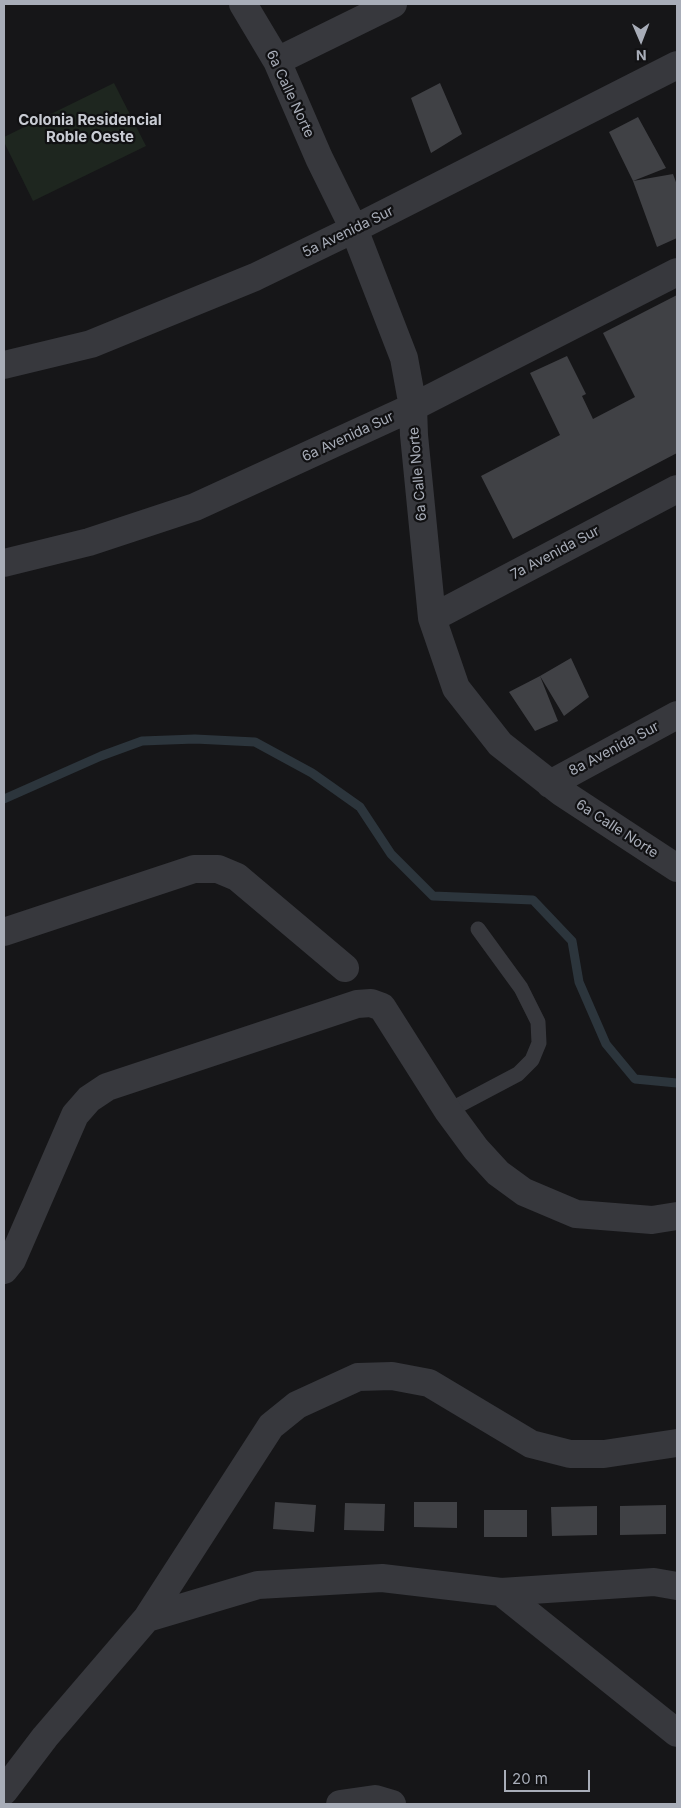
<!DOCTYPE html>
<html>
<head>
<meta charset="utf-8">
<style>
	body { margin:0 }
	#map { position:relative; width:681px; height:1808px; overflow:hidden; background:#161618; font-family:Inter,sans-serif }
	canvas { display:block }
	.frame { position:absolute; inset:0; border:5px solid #a8adb8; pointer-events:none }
	.north { position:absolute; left:616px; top:15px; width:50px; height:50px; -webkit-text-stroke:4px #111113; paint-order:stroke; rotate:179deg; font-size:14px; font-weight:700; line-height:20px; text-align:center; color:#a8adb8 }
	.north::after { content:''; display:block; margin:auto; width:18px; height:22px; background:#a8adb8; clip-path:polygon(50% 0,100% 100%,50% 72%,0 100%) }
	.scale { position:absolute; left:504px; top:1770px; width:86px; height:22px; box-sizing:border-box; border:2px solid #a8adb8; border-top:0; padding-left:6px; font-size:15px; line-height:18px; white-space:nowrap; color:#a8adb8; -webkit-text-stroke:4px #111113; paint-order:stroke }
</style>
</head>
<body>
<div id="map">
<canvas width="681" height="1808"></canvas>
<div class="frame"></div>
<div class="north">N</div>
<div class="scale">20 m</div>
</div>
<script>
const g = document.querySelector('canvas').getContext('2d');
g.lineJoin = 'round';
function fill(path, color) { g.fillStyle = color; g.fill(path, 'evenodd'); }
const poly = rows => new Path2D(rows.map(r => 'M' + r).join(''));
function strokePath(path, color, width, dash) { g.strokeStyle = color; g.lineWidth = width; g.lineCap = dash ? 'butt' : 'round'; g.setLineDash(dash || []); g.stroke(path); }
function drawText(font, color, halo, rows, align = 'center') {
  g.font = font + ' Inter,sans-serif'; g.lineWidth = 4.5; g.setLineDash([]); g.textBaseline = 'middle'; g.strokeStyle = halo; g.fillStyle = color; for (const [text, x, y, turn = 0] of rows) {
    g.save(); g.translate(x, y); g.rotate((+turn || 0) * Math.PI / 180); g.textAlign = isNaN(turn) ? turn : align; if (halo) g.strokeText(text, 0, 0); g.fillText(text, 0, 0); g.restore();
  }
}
fill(poly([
	[114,83,146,146,33,201,4,142,4,137]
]), '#1e261f');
strokePath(poly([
	[4,799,101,756,142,741,195,739,255,742,312,773,360,807,391,854,433,896,533,900,572,941,579,982,606,1044,635,1079,677,1083]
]), '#2c353c', 9);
fill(poly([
	[440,83,462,134,431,153,411,98],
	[638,117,666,168,633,181,609,132],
	[673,174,677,185,677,238,657,247,633,181],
	[677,295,677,453,513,539,481,476,560,435,530,373,567,356,586,394,582,396,593,419,635,397,603,333],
	[571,658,589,697,564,716,540,676],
	[540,676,558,721,535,731,509,692],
	[275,1502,316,1505,314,1532,273,1529],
	[414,1502,457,1502,457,1528,414,1527],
	[345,1503,385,1504,384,1531,344,1530],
	[666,1505,666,1534,620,1535,620,1506],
	[597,1506,597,1535,552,1536,551,1507],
	[484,1510,527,1510,527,1537,484,1537]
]), '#404145');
strokePath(poly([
	[448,1111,518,1074,532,1060,539,1043,538,1022,521,988,478,929]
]), '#37383d', 15);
strokePath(poly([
	[243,4,277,61,319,158,354,229,404,358,413,407,414,435,432,618,456,688,500,744,561,792,677,868],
	[277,61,393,4],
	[4,365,91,344,255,277,354,229,677,65],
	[4,563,89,542,195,507,413,407,677,272],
	[432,618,677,489],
	[550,784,677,715],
	[4,932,194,869,218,869,237,877,345,968],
	[4,1270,12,1260,75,1115,89,1099,107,1087,357,1004,371,1003,382,1007,448,1111,476,1149,498,1173,524,1192,576,1214,652,1220,677,1216],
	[501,1592,677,1733],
	[147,1618,271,1426,297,1405,358,1377,392,1376,429,1383,531,1444,570,1454,604,1454,677,1443],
	[4,1791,45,1737,147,1618,258,1585,382,1578,501,1592,654,1582,677,1586],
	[340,1804,375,1799,392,1804]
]), '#37383d', 28);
drawText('14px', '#a8adb8', '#111113', [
	["6a Calle Norte",290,94,65],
	["5a Avenida Sur",348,232,-26],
	["6a Avenida Sur",348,437,-25],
	["6a Calle Norte",418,474,-95],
	["7a Avenida Sur",555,553,-28],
	["8a Avenida Sur",614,749,-28],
	["6a Calle Norte",617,829,33]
]);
drawText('bold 15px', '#c9ccd4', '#111113', [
	["Colonia Residencial",90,120],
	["Roble Oeste",90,137]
]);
</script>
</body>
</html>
